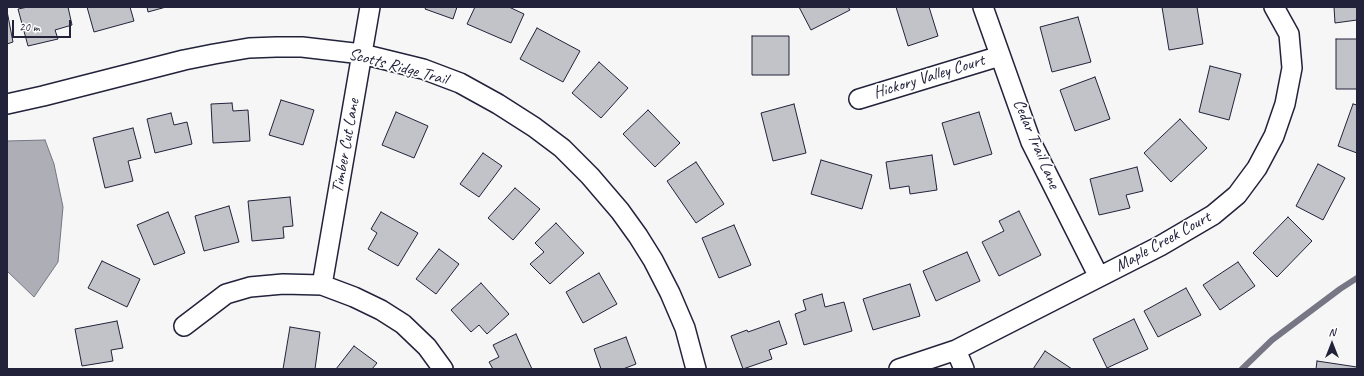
<!DOCTYPE html>
<html>
<head>
<meta charset="utf-8">
<style>
	body { margin:0 }
	#map { position:relative; width:1364px; height:376px; overflow:hidden; background:#f6f6f7; font-family:Caveat,sans-serif }
	canvas { display:block }
	.frame { position:absolute; inset:0; border:8px solid #22223b; pointer-events:none }
	.north { position:absolute; left:1312px; top:324px; width:40px; height:40px; -webkit-text-stroke:3px #fff; paint-order:stroke; rotate:0deg; font-size:11px; font-weight:700; line-height:16px; text-align:center; color:#22223b }
	.north::after { content:''; display:block; margin:auto; width:14px; height:18px; background:#22223b; clip-path:polygon(50% 0,100% 100%,50% 72%,0 100%) }
	.scale { position:absolute; left:12px; top:20px; width:59px; height:18px; box-sizing:border-box; border:2px solid #22223b; border-top:0; padding-left:5px; font-size:12px; line-height:14px; white-space:nowrap; color:#22223b; -webkit-text-stroke:3px #fff; paint-order:stroke }
</style>
</head>
<body>
<div id="map">
<canvas width="1364" height="376"></canvas>
<div class="frame"></div>
<div class="north">N</div>
<div class="scale">20 m</div>
</div>
<script>
const g = document.querySelector('canvas').getContext('2d');
g.lineJoin = 'round';
function fill(path, color) { g.fillStyle = color; g.fill(path, 'evenodd'); }
const poly = rows => new Path2D(rows.map(r => 'M' + r).join(''));
function strokePath(path, color, width, dash) { g.strokeStyle = color; g.lineWidth = width; g.lineCap = dash ? 'butt' : 'round'; g.setLineDash(dash || []); g.stroke(path); }
function drawText(font, color, halo, rows, align = 'center') {
  g.font = font + ' Caveat,sans-serif'; g.lineWidth = 3.5; g.setLineDash([]); g.textBaseline = 'middle'; g.strokeStyle = halo; g.fillStyle = color; for (const [text, x, y, turn = 0] of rows) {
    g.save(); g.translate(x, y); g.rotate((+turn || 0) * Math.PI / 180); g.textAlign = isNaN(turn) ? turn : align; if (halo) g.strokeText(text, 0, 0); g.fillText(text, 0, 0); g.restore();
  }
}
const water = poly([
	[45,140,54,164,63,207,58,262,34,297,7,271,7,141,45,140]
]);
fill(water, '#aeaeb7');
strokePath(water, '#767685', 1);
strokePath(poly([
	[1242,369,1272,340,1340,289,1357,278]
]), '#767685', 6);
const building = poly([
	[28,7,68,7,72,25,55,30,58,39,28,46,18,9,28,7],
	[87,7,130,7,134,21,94,32,87,7],
	[147,7,166,7,148,12,147,7],
	[426,7,457,7,453,19,425,9,426,7],
	[475,7,509,7,524,14,511,43,467,24,475,7],
	[799,7,848,7,850,10,811,30,799,7],
	[896,7,929,7,938,36,908,46,896,7],
	[1162,7,1197,7,1203,44,1169,50,1162,7],
	[1334,7,1357,7,1357,20,1335,23,1334,7],
	[7,11,13,42,7,44,7,11],
	[1078,17,1091,62,1052,72,1040,27,1078,17],
	[537,28,580,51,563,82,520,59,537,28],
	[752,36,789,36,789,75,752,75,752,36],
	[1336,39,1357,39,1357,89,1336,89,1336,39],
	[599,62,628,88,601,118,572,93,599,62],
	[1210,66,1241,74,1229,120,1199,112,1210,66],
	[1095,77,1110,119,1075,131,1060,90,1095,77],
	[281,100,314,110,303,145,269,135,281,100],
	[232,103,233,111,248,110,250,141,213,143,211,104,232,103],
	[794,104,806,153,773,161,761,113,794,104],
	[1353,104,1357,105,1357,153,1338,146,1353,104],
	[648,110,680,143,655,167,623,134,648,110],
	[396,112,428,126,414,158,382,145,396,112],
	[979,112,992,154,954,165,942,123,979,112],
	[171,113,174,125,187,122,192,144,155,153,147,119,171,113],
	[1180,119,1207,148,1171,182,1144,153,1180,119],
	[133,128,141,158,128,161,133,181,105,188,93,138,133,128],
	[483,153,502,166,479,197,460,184,483,153],
	[932,155,937,190,910,194,909,186,890,189,886,162,932,155],
	[821,160,872,175,862,209,811,194,821,160],
	[696,162,724,204,696,223,667,181,696,162],
	[1318,164,1345,178,1323,220,1296,206,1318,164],
	[1137,167,1143,191,1126,195,1130,208,1099,215,1090,179,1137,167],
	[515,188,540,209,513,240,488,218,515,188],
	[290,197,293,226,283,227,284,238,252,241,248,201,290,197],
	[229,206,239,242,204,251,195,216,229,206],
	[1019,211,1041,255,999,276,982,242,1004,231,999,221,1019,211],
	[168,212,185,253,154,265,137,225,168,212],
	[381,212,418,233,398,266,368,249,377,233,371,229,381,212],
	[1288,217,1312,241,1277,277,1253,253,1288,217],
	[556,223,584,253,550,284,530,264,544,252,535,243,556,223],
	[734,225,751,265,719,278,702,238,734,225],
	[439,249,459,264,436,294,416,279,439,249],
	[967,252,980,281,936,301,923,271,967,252],
	[102,261,140,279,127,307,88,288,102,261],
	[1238,262,1255,286,1220,310,1203,285,1238,262],
	[599,273,617,304,583,323,566,292,599,273],
	[481,283,509,314,487,334,479,325,471,332,451,310,481,283],
	[910,284,920,316,873,330,863,299,910,284],
	[1186,288,1201,315,1158,337,1144,311,1186,288],
	[822,294,825,307,844,302,852,331,804,345,795,314,806,310,803,300,822,294],
	[1134,319,1148,349,1107,368,1093,339,1134,319],
	[117,321,123,348,111,350,113,361,82,366,75,329,117,321],
	[779,321,787,344,769,350,772,359,743,369,731,336,747,330,748,332,779,321],
	[290,327,320,332,315,369,283,369,290,327],
	[516,334,532,369,493,369,489,362,499,357,493,345,516,334],
	[626,337,636,364,623,369,601,369,594,349,626,337],
	[354,346,377,363,372,369,336,369,354,346],
	[1045,351,1072,369,1033,369,1045,351],
	[1317,361,1357,367,1357,369,1316,369,1317,361]
]);
fill(building, '#c2c2c9');
strokePath(building, '#22223b', 1);
const street = poly([
	[983,7,1031,142,1099,277],
	[859,99,1000,56],
	[7,104,43,96,184,60,214,54,249,48,276,47,302,47,362,54,423,69,460,83,498,104,534,127,562,148,590,176,620,211,638,236,653,260,670,293,685,328,696,369],
	[322,285,370,7],
	[184,326,226,294,250,287,283,284,322,285,354,297,381,310,403,324,427,347,443,369],
	[956,350,964,369],
	[899,369,956,350,1160,246,1213,215,1237,195,1257,168,1274,136,1285,104,1292,68,1289,34,1274,7]
]);
strokePath(street, '#22223b', 22);
strokePath(street, '#fff', 19);
drawText('17px', '#22223b', '#fff', [
	["Scotts Ridge Trail",398,67,15],
	["Hickory Valley Court",929,77,-17],
	["Cedar Trail Lane",1036,144,67],
	["Timber Cut Lane",346,146,-80],
	["Maple Creek Court",1163,242,-29]
]);
</script>
</body>
</html>
